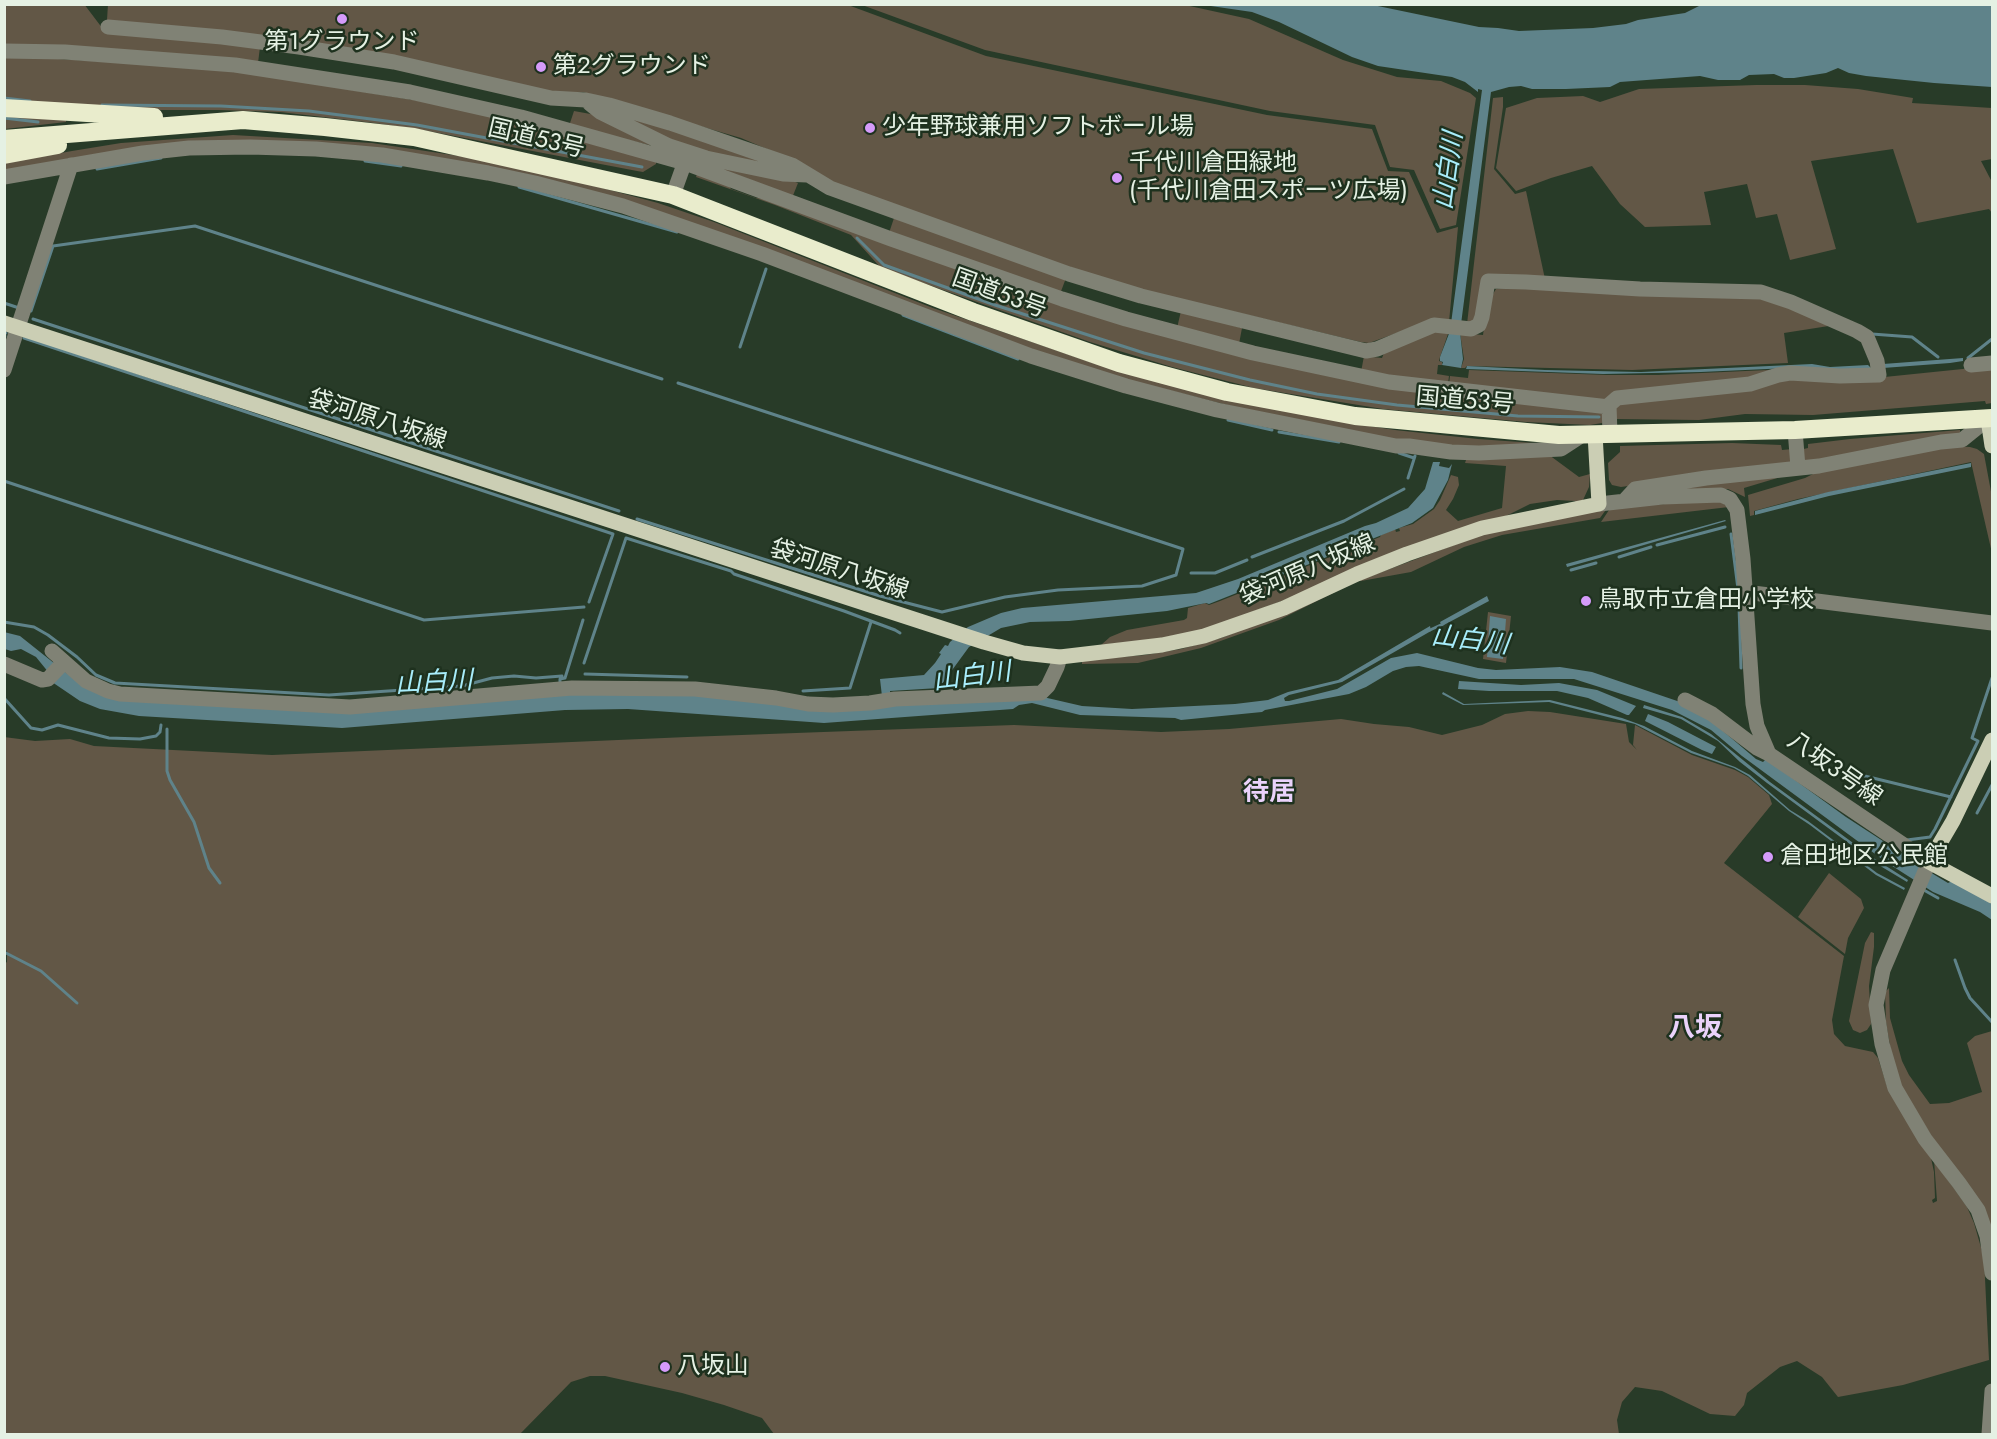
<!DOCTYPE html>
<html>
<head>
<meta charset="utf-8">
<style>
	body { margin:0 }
	#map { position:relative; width:1997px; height:1439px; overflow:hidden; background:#283b28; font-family:Jost,sans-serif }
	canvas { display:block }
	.frame { position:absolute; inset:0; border:6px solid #e5f1e4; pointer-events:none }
</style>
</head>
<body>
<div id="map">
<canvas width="1997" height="1439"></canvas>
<div class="frame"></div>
</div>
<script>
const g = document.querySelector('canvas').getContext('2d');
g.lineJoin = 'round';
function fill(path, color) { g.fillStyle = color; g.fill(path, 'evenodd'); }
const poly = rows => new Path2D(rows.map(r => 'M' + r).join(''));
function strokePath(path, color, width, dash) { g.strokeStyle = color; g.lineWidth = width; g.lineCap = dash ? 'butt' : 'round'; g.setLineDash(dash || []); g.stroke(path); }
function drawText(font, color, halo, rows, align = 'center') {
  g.font = font + ' Jost,"Noto Sans JP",sans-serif'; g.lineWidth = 5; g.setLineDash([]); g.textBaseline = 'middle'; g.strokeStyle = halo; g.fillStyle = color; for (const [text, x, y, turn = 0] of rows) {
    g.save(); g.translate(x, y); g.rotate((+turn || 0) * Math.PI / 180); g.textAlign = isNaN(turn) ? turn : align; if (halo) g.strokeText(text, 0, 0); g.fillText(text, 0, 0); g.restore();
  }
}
fill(poly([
	[84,4,106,33,260,47,258,63,5,46,5,5],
	[108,4,848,5,986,56,1267,115,1372,129,1388,171,1409,172,1437,233,1458,227,1449,322,1405,330,1369,343,1361,342,1138,289,1032,255,832,184,795,161,741,138,583,92,551,93,107,20],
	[862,5,1185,5,1249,19,1343,60,1397,77,1441,81,1470,93,1476,98,1456,225,1440,229,1414,170,1390,167,1375,125,1270,111,985,50],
	[5,56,217,68,475,110,656,159,656,164,643,172,637,171,423,130,374,123,280,112,218,110,118,110,5,101],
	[1756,85,1805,85,1858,89,1913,98,1912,103,1992,108,1992,159,1981,161,1992,182,1992,213,1989,209,1917,223,1893,149,1811,161,1836,249,1790,260,1777,214,1756,218,1747,184,1704,192,1711,225,1645,227,1620,204,1592,166,1551,178,1516,191,1496,168,1506,108,1537,98,1583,96,1600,102,1639,89],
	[1503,97,1503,107,1494,169,1515,194,1526,191,1545,279,1486,278,1474,322,1467,324,1493,98],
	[601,109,697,136,785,170,707,155],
	[574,111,596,115,670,150,569,126],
	[5,115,66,119,66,122,5,129],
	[233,135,372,143,473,158,584,183,658,203,714,222,933,308,1093,363,1357,424,1395,430,1478,439,1562,445,1474,450,1322,429,1089,370,589,193,285,143,5,174,5,163,72,151,121,143],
	[703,163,782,177,798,183,792,198],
	[698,171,726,182,731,189,756,198,770,199,1249,357,1602,410,1603,421,1602,423,1590,425,1526,422,1383,409,1254,388,1172,367,1090,342,881,268,851,235,775,205,696,177],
	[894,218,1066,278,1060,294,889,233],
	[1517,286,1763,296,1835,325,1784,333,1788,363,1632,370,1467,366,1465,368,1461,368,1464,359,1460,333,1483,335,1487,304,1496,289],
	[1181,311,1242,328,1239,344,1177,328],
	[1449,331,1440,357,1439,361,1442,362,1442,365,1438,365,1437,374,1449,376,1448,384,1361,372,1364,356,1382,358,1386,348,1424,332],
	[1992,366,1992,403,1986,404,1985,401,1813,415,1745,414,1699,420,1613,419,1614,403,1774,378,1865,379],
	[1811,368,1852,373,1607,401,1449,384,1450,376,1468,378,1469,370,1607,375,1658,375],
	[1960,430,1960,435,1802,463,1799,450,1808,448,1808,444,1850,439],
	[1732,443,1781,445,1782,450,1793,449,1796,462,1621,487,1612,485,1609,480,1608,463,1620,452,1620,446],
	[1940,445,1970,447,1977,449,1984,454,1992,497,1992,553,1971,462,1798,499,1754,511,1754,515,1750,516,1748,495,1805,478,1825,468],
	[1545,452,1579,477,1590,474,1589,487,1583,500,1576,504,1575,501,1557,500,1530,504,1506,516,1208,629,1175,637,1101,645,1110,637,1127,630,1184,620,1187,618,1188,608,1205,603,1209,605,1220,601,1380,537,1381,535,1395,529,1396,532,1400,531,1399,528,1413,524,1434,509,1440,500,1451,475,1458,477,1459,485,1453,499,1446,510,1458,521,1502,508,1506,466,1465,463,1466,460],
	[1794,473,1744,488,1745,497,1728,489,1641,491],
	[1719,501,1729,507,1601,522,1611,507],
	[1608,507,1600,518,1502,535,1464,547,1411,572,1361,581,1360,580,1481,535],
	[1339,590,1279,620,1201,648,1138,663,1082,664,1082,660,1145,655,1181,649,1221,638],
	[1488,612,1511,616,1506,663,1483,659],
	[1528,711,1550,712,1626,724,1629,742,1637,750,1633,745,1635,725,1692,755,1735,770,1748,777,1769,795,1772,804,1724,863,1844,956,1832,1020,1834,1034,1845,1046,1873,1052,1878,1058,1887,1086,1931,1158,1934,1172,1935,1198,1932,1200,1933,1203,1937,1201,1934,1160,1967,1207,1974,1223,1984,1258,1989,1360,1903,1385,1838,1397,1822,1377,1797,1361,1780,1367,1747,1393,1744,1405,1735,1416,1710,1414,1662,1391,1635,1387,1622,1402,1617,1420,1619,1434,774,1434,762,1418,724,1405,682,1393,605,1376,590,1376,571,1382,520,1434,5,1434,4,964,7,962,7,952,4,946,4,737,35,741,70,739,94,746,272,755,687,737,1014,725,1161,732,1229,729,1341,719,1374,724,1409,727,1442,735,1482,725,1505,714],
	[1829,873,1861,899,1864,908,1848,938,1845,954,1798,917],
	[1871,932,1874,933,1874,947,1869,986,1871,1024,1867,1030,1860,1033,1853,1030,1849,1021,1865,943],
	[1889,988,1890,1018,1902,1061,1909,1075,1930,1104,1949,1103,1982,1092,1967,1043,1975,1036,1992,1031,1992,1235,1902,1088,1891,1052,1886,1022,1885,992]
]), '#625746');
fill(poly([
	[1204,5,1373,5,1479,27,1498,28,1519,31,1593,28,1626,24,1638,20,1685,13,1701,5,1992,5,1992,87,1934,83,1866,76,1849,73,1838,68,1826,73,1794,78,1784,78,1774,74,1749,75,1740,80,1718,80,1700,76,1620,82,1610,87,1566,89,1532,89,1521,86,1509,87,1491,92,1460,332,1463,359,1461,368,1442,365,1443,362,1440,361,1440,357,1450,331,1482,90,1478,89,1478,92,1465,82,1452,77,1378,66,1352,57,1279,22,1252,12],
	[1963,358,1963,361,1950,363,1883,368,1883,364],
	[1812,364,1830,367,1868,365,1872,369,1830,370,1811,367,1701,372,1603,374,1466,369,1467,366,1545,370,1641,372],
	[1433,462,1440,462,1439,466,1449,468,1452,464,1448,480,1433,508,1412,523,1209,604,1206,603,1167,611,1069,621,1030,622,1001,628,969,647,939,688,890,691,891,704,1043,697,1082,706,1132,709,1235,704,1268,700,1288,692,1338,680,1430,626,1431,631,1342,682,1289,695,1284,698,1285,701,1289,701,1337,689,1391,658,1417,653,1478,668,1496,670,1560,667,1592,672,1689,705,1697,709,1756,759,1763,762,1766,759,1846,817,1909,858,1910,860,1948,883,1952,881,1992,904,1992,920,1980,912,1933,892,1886,862,1742,756,1711,730,1672,710,1574,679,1479,679,1419,666,1406,667,1393,671,1366,687,1349,694,1265,710,1262,712,1181,720,1175,718,1080,715,1032,703,1019,705,1013,709,824,723,628,709,565,710,342,728,139,716,100,709,80,701,52,682,49,673,36,657,21,649,11,651,5,649,4,632,20,636,84,687,276,708,565,694,668,694,883,705,880,679,924,675,935,663,941,654,939,653,945,645,948,646,950,642,968,627,1001,613,1022,608,1196,593,1238,579,1365,526,1376,523,1408,508,1425,489],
	[1971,463,1971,467,1829,496,1755,515,1755,511,1828,492],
	[1725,520,1726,521,1596,559,1567,567,1566,564],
	[1487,596,1489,601,1442,626,1440,622],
	[1490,616,1506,619,1503,659,1487,657],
	[1459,681,1521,685,1559,683,1597,690,1636,706,1629,715,1627,715,1588,698,1557,691,1489,691,1458,689],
	[1443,692,1464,704,1550,700,1622,718,1644,726,1692,751,1735,767,1750,775,1790,810,1808,821,1877,873,1905,888,1904,890,1876,875,1810,825,1789,811,1748,776,1734,768,1691,753,1635,724,1549,702,1463,705,1442,694],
	[1644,705,1682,717,1711,734,1770,782,1875,859,1908,880,1907,882,1877,864,1767,783,1740,762,1718,741,1681,719,1643,708],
	[1648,714,1668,722,1716,747,1712,754,1702,750,1645,721]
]), '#5f838a');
strokePath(poly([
	[4,98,30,101],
	[102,105,221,106,309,111,417,125,642,167],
	[4,118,38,122],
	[365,161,401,166],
	[97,169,161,158],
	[519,187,677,232],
	[857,238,884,265,995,305,1144,353,1250,380,1317,394,1397,405,1518,416,1599,417],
	[4,303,19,308],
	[31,311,53,246,195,226,662,379],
	[903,315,1018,359],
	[33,319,619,511],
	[4,333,6,333],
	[1872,334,1912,337,1938,357],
	[4,336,5,336],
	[24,338,613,534,589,602],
	[740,347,766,269],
	[1968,358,1992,339],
	[1228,420,1272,430],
	[1279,432,1339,442],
	[1399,453,1414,458],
	[1408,478,1415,456],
	[4,481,424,620,584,607],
	[637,519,880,596,942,612,1005,597,1058,590,1142,586,1176,575,1183,549,678,383],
	[1731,534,1738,589],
	[1657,545,1725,527],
	[1252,557,1344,521,1404,489],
	[1619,557,1651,547],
	[1571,570,1596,563],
	[1191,573,1215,573,1247,560],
	[1739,606,1741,668],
	[4,622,34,627,48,635,77,657,96,675,115,683,329,695,462,686,492,678,514,676,536,678,562,676],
	[1430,630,1443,624],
	[584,663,626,538,731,571,734,574,844,611,895,630,900,633],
	[585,674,687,677],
	[560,683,560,679,565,678,583,620],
	[803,691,850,688,871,622],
	[4,698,31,728,42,730,58,725,109,738,140,739,156,736,160,732,161,725],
	[167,729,167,771,170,780,194,822,209,868,220,883],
	[1836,769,1951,797],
	[1977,813,1992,785],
	[1907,840,1930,837,1935,829,1978,741,1972,738,1992,678],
	[1922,889,1938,898],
	[4,952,41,971,77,1003],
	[1955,960,1965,988,1970,998,1992,1022]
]), '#5f838a', 3);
strokePath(poly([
	[108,27,222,37,299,47,394,62,551,98,586,100,609,105,670,123,792,165,830,188,1069,274,1141,296,1366,351,1377,349,1434,325,1471,329,1479,325,1482,317,1488,281,1526,282,1640,289,1761,292,1791,302,1857,331,1867,337,1877,361,1879,375,1840,376,1790,373,1778,375,1750,384,1617,398,1609,405,1610,434],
	[4,51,65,52,235,65,410,92,521,117,685,163,891,239,1062,299,1126,319,1253,353,1389,382,1609,407],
	[590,104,600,112,669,146,706,158,783,174,807,175],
	[4,177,143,153,189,148,250,147,316,149,382,155,488,173,535,183,623,206,762,254,1031,356,1126,386,1217,410,1396,446,1409,446,1451,452,1479,453,1561,449,1584,434],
	[673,195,687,156],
	[1971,365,1992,363],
	[4,370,71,165],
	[1795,430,1798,467],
	[1624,501,1635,489,1706,478,1819,466,1941,442,1962,440,1988,419],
	[1599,504,1662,497,1721,495,1730,499,1737,510,1743,559,1753,704,1757,726,1769,754,1929,862,1883,970,1876,1005,1882,1044,1895,1088,1925,1139,1959,1183,1978,1210,1987,1236,1992,1273],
	[1745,592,1992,623],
	[52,651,86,681,108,691,120,694,350,707,572,688,695,689,776,698,808,704,833,705,870,703,895,699,1041,693,1048,686,1057,667,1060,657],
	[4,664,42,680,48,679,64,662],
	[1685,700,1712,714,1757,748,1769,754],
	[1989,1434,1992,1391]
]), '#808275', 15);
strokePath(poly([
	[4,323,984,642,1023,653,1060,657,1162,645,1204,636,1284,608,1357,574,1407,554,1482,528,1599,504,1595,434],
	[1988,419,1992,446],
	[1992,740,1953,821,1929,862,1992,896]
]), '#cbceb4', 15);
strokePath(poly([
	[4,108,154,117],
	[4,139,243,120,325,127,414,137,673,195,973,312,1119,363,1227,392,1355,416,1559,435,1795,430,1992,418],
	[4,155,58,145]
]), '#e9eccc', 18);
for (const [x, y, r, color] of [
	[342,19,6,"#d59bfa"],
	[541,67,6,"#d59bfa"],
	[870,128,6,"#d59bfa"],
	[1117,178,6,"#d59bfa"],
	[1586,601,6,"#d59bfa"],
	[1768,857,6,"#d59bfa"],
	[665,1367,6,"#d59bfa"]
]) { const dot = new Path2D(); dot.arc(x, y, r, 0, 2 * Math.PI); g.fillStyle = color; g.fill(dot); strokePath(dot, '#1e311e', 2); }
drawText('24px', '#e5f1e4', '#1e311e', [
	["第1グラウンド",342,43,"center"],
	["第2グラウンド",553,67],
	["少年野球兼用ソフトボール場",882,128],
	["千代川倉田緑地",1129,164],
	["(千代川倉田スポーツ広場)",1129,192],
	["鳥取市立倉田小学校",1598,601],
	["倉田地区公民館",1780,857],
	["八坂山",677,1367]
], 'left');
drawText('24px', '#e5f1e4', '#1e311e', [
	["国道53号",536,140,13],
	["国道53号",999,295,20],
	["国道53号",1465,402,5],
	["袋河原八坂線",377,421,18],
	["袋河原八坂線",839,571,18],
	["袋河原八坂線",1308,571,-23],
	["八坂3号線",1834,770,35]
]);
drawText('italic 26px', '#a8edfb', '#1e311e', [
	["山白川",1450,171,-82],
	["山白川",1470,642,7],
	["山白川",972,678,-7],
	["山白川",434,684,-3]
]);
drawText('bold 26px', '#ead2fb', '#1e311e', [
	["待居",1269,794]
]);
drawText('bold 27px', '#ead2fb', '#1e311e', [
	["八坂",1695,1029]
]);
</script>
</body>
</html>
